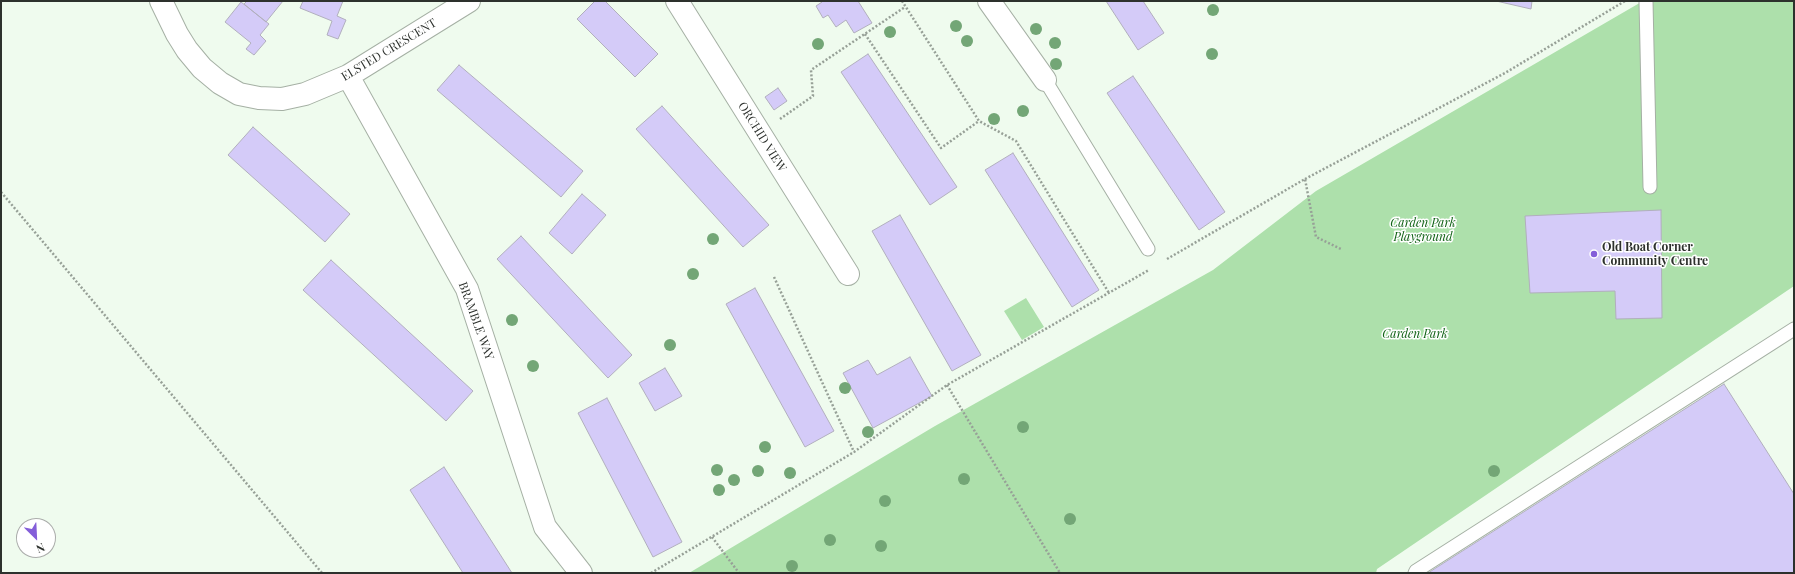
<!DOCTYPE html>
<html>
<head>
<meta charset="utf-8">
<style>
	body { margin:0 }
	#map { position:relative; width:1795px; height:574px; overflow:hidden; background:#effbee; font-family:"Playfair Display",serif }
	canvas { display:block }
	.frame { position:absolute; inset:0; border:2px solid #2d312d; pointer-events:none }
	.north { position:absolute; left:16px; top:518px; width:40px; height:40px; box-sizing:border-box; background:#fff; border:1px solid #abadab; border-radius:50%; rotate:156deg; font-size:11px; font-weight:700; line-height:16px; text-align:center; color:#2d312d }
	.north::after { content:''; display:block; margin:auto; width:14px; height:18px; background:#845ed9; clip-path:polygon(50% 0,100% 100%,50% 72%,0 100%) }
</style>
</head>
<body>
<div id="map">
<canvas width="1795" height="574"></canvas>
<div class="frame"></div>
<div class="north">N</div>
</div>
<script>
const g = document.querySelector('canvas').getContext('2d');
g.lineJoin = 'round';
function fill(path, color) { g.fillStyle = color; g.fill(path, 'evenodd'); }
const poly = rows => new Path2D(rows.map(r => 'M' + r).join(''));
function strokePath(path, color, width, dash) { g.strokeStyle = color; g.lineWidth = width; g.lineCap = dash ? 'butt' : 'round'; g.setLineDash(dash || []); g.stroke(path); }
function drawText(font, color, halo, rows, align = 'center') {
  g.font = font + ' "Playfair Display",serif'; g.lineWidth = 3; g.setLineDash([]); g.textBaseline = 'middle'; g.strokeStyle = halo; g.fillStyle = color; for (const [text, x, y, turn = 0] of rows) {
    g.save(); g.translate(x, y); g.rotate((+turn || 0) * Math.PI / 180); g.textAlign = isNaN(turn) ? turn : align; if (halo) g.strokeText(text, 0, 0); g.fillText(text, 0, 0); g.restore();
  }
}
fill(poly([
	[1643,1,1794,1,1794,286,1377,569,1376,573,689,573,935,426,1213,270,1316,191],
	[1026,298,1044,327,1022,340,1004,311]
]), '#ade0ab');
const building = poly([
	[247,1,283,1,266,22,244,4,247,1],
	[303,1,343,1,337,16,346,20,338,39,327,35,332,21,300,8,303,1],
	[595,1,605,1,658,54,635,77,577,19,595,1],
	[821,1,858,1,872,23,854,33,846,20,836,27,828,15,823,18,816,6,822,2,821,1],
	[1106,1,1143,1,1164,33,1138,50,1106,1],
	[1496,1,1532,1,1531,9,1496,1],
	[241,2,269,24,260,35,266,41,254,55,246,49,251,43,225,22,241,2],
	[868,54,957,187,930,205,841,72,868,54],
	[459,65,583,171,561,197,437,90,459,65],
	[1133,76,1225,212,1199,230,1107,93,1133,76],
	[778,88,787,101,774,110,765,97,778,88],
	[662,106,769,225,743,247,636,129,662,106],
	[253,127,350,214,325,242,228,155,253,127],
	[1013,153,1099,290,1072,307,985,170,1013,153],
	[582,194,606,215,572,254,549,233,582,194],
	[1661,210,1662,318,1616,319,1615,291,1530,293,1525,216,1661,210],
	[900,215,981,355,952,371,872,231,900,215],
	[521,236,632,355,608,378,497,259,521,236],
	[331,260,473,391,446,421,303,290,331,260],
	[755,288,834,431,805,447,726,304,755,288],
	[910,357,932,396,873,428,843,373,868,360,877,375,910,357],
	[665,368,682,396,655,411,639,383,665,368],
	[1724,384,1794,494,1794,573,1428,573,1724,384],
	[607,398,682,542,653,557,578,413,607,398],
	[444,467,512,573,463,573,410,490,444,467]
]);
fill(building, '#d4cbf8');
strokePath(building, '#b1afbd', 1);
const lane = poly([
	[1646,1,1650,187],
	[1045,80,1148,249],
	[1415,573,1416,571,1794,329]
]);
const street = poly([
	[161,1,177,34,187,50,202,68,220,83,239,94,259,98,282,99,305,94,348,76,469,1],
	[677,1,848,274],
	[989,1,1045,80],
	[348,76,467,289,545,527,581,573]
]);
strokePath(lane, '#a5b0a4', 15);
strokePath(street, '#a5b0a4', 24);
strokePath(poly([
	[902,1,979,121,1016,141,1109,293],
	[865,34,941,148,979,121],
	[780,119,813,96,811,70,905,7],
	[1305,179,1505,73,1625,1],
	[1,192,322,573],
	[1167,259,1305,179,1316,237,1341,249],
	[774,277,854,452],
	[947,385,1060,573],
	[712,537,739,573],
	[651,573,854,452,947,385,1149,270]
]), '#97a097', 2.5, [2, 2]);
strokePath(lane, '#fff', 13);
strokePath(street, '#fff', 22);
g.fillStyle = '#73a676';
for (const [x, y] of [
	[1213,10],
	[956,26],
	[1036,29],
	[890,32],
	[967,41],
	[1055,43],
	[818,44],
	[1212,54],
	[1056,64],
	[1023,111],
	[994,119],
	[713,239],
	[693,274],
	[512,320],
	[670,345],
	[533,366],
	[845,388],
	[1023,427],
	[868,432],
	[765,447],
	[717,470],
	[758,471],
	[1494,471],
	[790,473],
	[964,479],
	[734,480],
	[719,490],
	[885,501],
	[1070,519],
	[830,540],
	[881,546],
	[792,566]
]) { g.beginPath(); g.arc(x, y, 6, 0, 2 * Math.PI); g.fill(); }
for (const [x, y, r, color] of [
	[1594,254,4,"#845ed9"]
]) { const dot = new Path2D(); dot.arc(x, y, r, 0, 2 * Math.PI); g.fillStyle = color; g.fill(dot); strokePath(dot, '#fff', 1.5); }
drawText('12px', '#2d312d', '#fff', [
	["ELSTED CRESCENT",389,50,-31],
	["ORCHID VIEW",762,137,58],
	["BRAMBLE WAY",476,321,70]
]);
drawText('italic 12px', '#0e6113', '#fff', [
	["Carden Park",1423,223],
	["Playground",1423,237],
	["Carden Park",1415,334]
]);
drawText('bold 12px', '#2d312d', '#fff', [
	["Old Boat Corner",1602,247],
	["Community Centre",1602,261]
], 'left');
</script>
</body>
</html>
